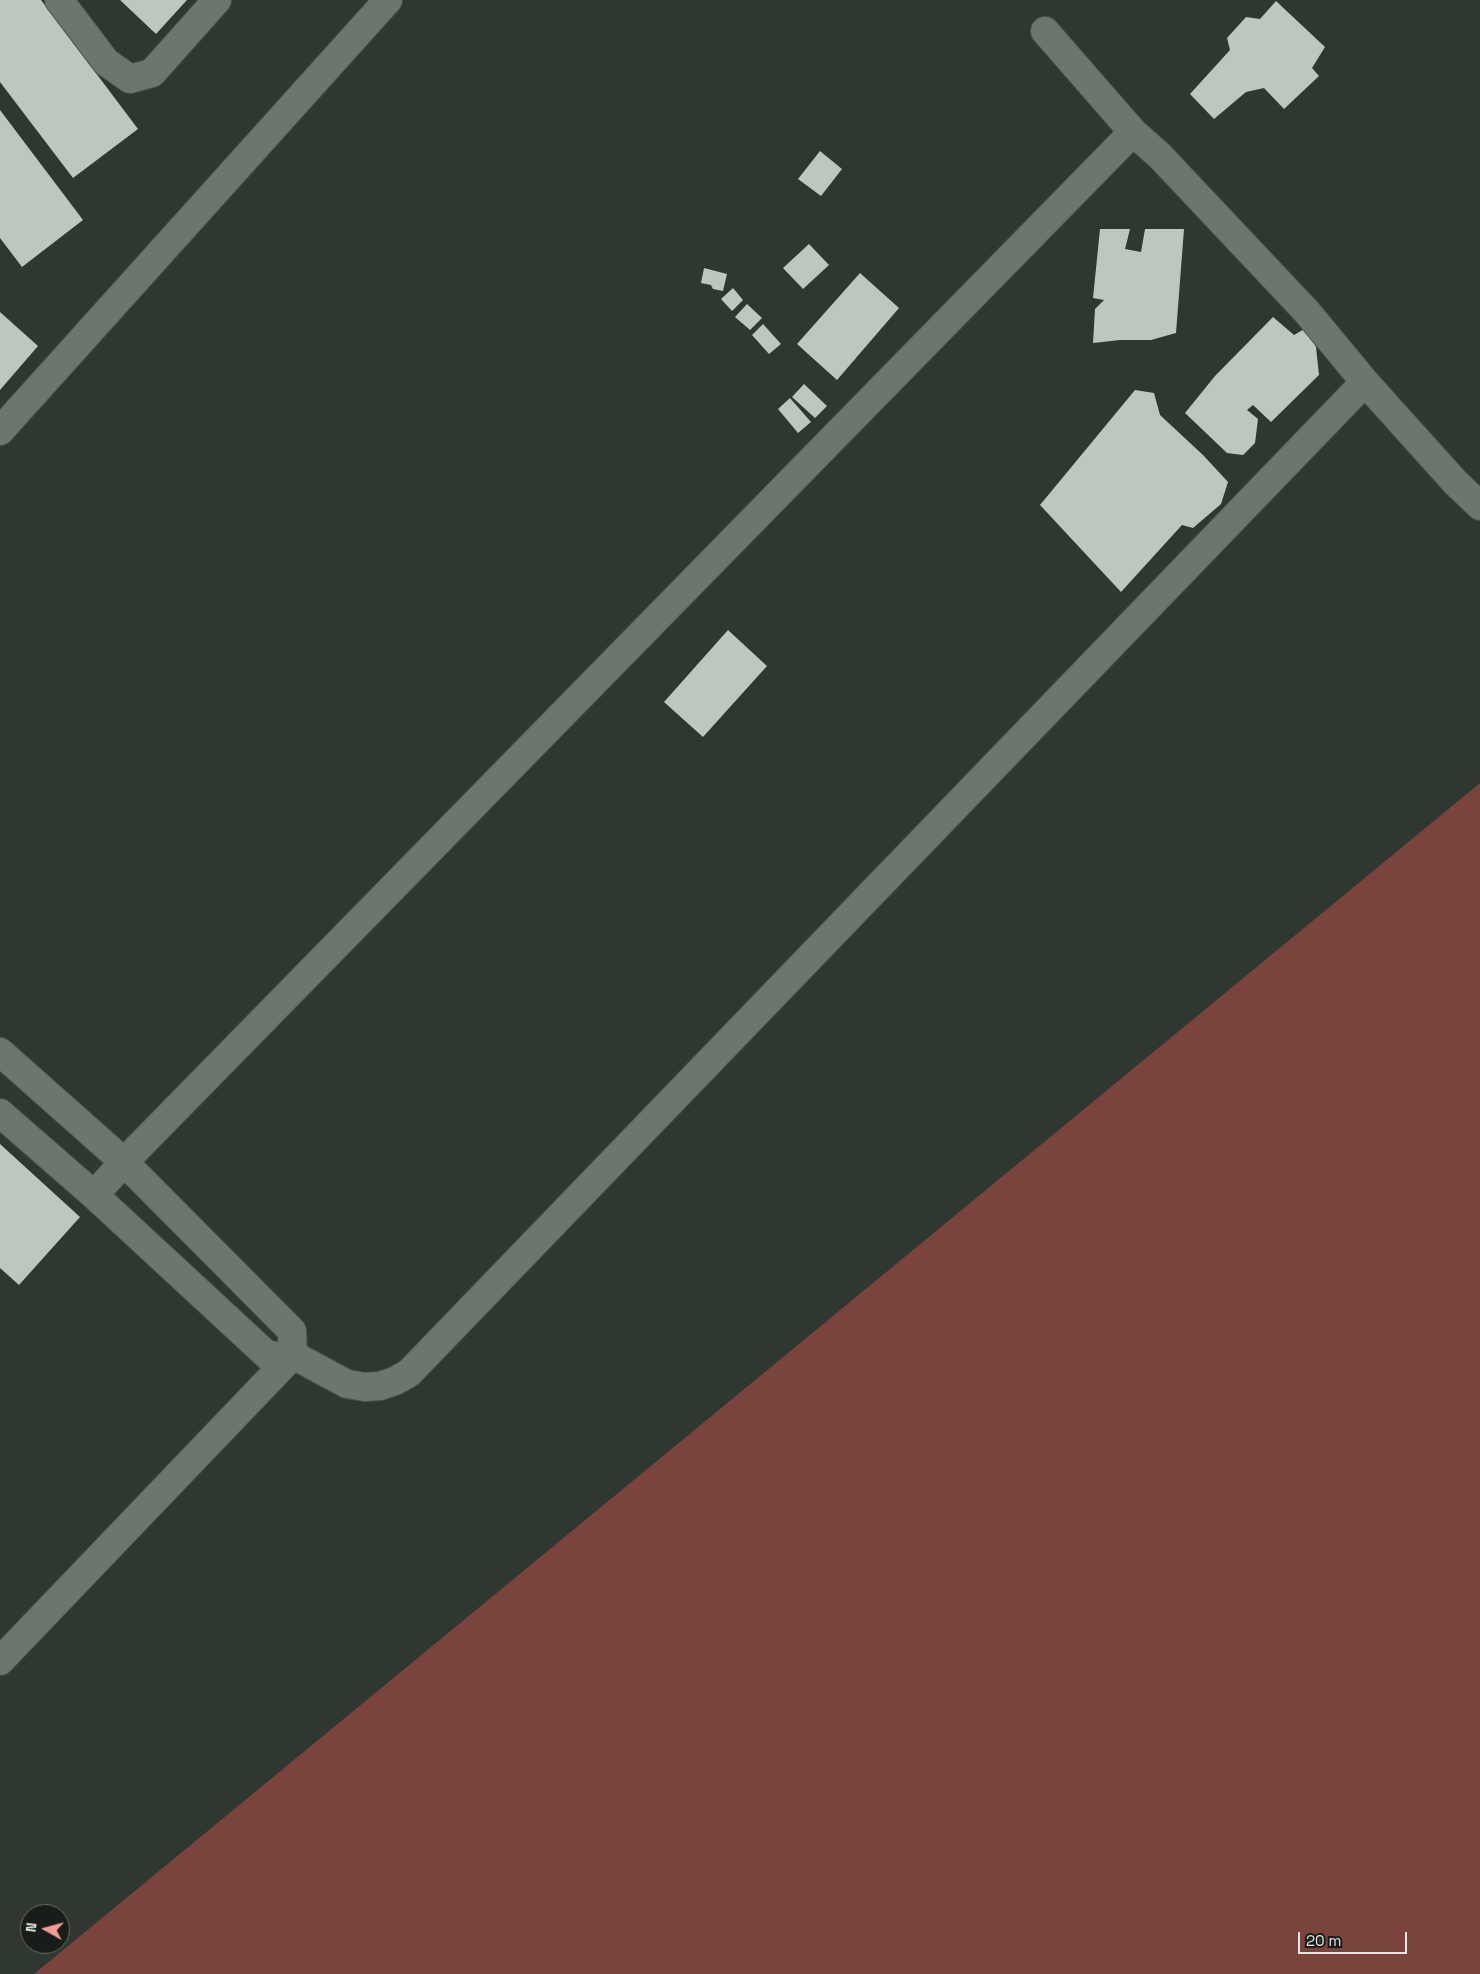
<!DOCTYPE html>
<html>
<head>
<meta charset="utf-8">
<style>
	body { margin:0 }
	#map { position:relative; width:1480px; height:1974px; overflow:hidden; background:#2e3730; font-family:"Space Grotesk",sans-serif }
	canvas { display:block }
	.north { position:absolute; left:20px; top:1904px; width:50px; height:50px; box-sizing:border-box; background:#191d1a; border:1px solid #696e6a; border-radius:50%; rotate:277deg; font-size:14px; font-weight:700; line-height:20px; text-align:center; color:#e1e7e2 }
	.north::after { content:''; display:block; margin:auto; width:18px; height:22px; background:#f59c90; clip-path:polygon(50% 0,100% 100%,50% 72%,0 100%) }
	.scale { position:absolute; left:1298px; top:1932px; width:109px; height:22px; box-sizing:border-box; border:2px solid #e1e7e2; border-top:0; padding-left:6px; font-size:15px; line-height:18px; white-space:nowrap; color:#e1e7e2; -webkit-text-stroke:4px #191d1a; paint-order:stroke }
</style>
</head>
<body>
<div id="map">
<canvas width="1480" height="1974"></canvas>
<div class="north">N</div>
<div class="scale">20 m</div>
</div>
<script>
const g = document.querySelector('canvas').getContext('2d');
g.lineJoin = 'round';
function fill(path, color) { g.fillStyle = color; g.fill(path, 'evenodd'); }
const poly = rows => new Path2D(rows.map(r => 'M' + r).join(''));
function strokePath(path, color, width, dash) { g.strokeStyle = color; g.lineWidth = width; g.lineCap = dash ? 'butt' : 'round'; g.setLineDash(dash || []); g.stroke(path); }
fill(poly([
	[1480,783,1480,1974,34,1974]
]), '#7a433c');
fill(poly([
	[0,0,41,0,138,129,73,178,0,82],
	[120,0,187,0,156,34],
	[1276,1,1325,47,1312,68,1319,76,1284,109,1264,88,1246,92,1214,119,1190,94,1230,50,1227,38,1246,17,1260,19],
	[0,110,83,220,22,267,0,238],
	[820,151,842,169,821,196,798,179],
	[1100,229,1130,229,1125,249,1141,252,1145,229,1184,229,1176,333,1151,340,1120,340,1093,343,1095,309,1104,300,1093,298],
	[809,244,829,265,803,289,783,268],
	[704,268,727,274,723,291,713,289,711,285,701,283],
	[860,273,899,308,837,380,797,344],
	[733,288,743,300,732,311,721,299],
	[747,304,762,318,750,330,735,317],
	[0,312,38,346,0,390],
	[1273,317,1294,335,1306,328,1316,347,1319,375,1271,422,1253,405,1247,410,1258,419,1255,443,1243,455,1227,453,1185,413,1215,376],
	[763,324,781,344,769,354,752,335],
	[804,384,827,406,815,418,792,397],
	[1135,390,1154,393,1160,415,1203,455,1228,482,1221,504,1193,528,1182,525,1121,592,1040,505],
	[790,398,811,422,798,433,778,409],
	[728,630,767,666,703,737,664,702],
	[0,1144,80,1217,19,1285,0,1268]
]), '#bcc8bf');
const minor = poly([
	[59,0,106,62,130,79,152,73,217,0],
	[1045,31,1133,132],
	[1365,382,1455,482,1480,506],
	[0,431,388,0],
	[0,1052,124,1162,292,1331,293,1355,0,1661],
	[0,1113,94,1195,268,1356,293,1355,347,1384,365,1387,380,1386,395,1381,409,1373,1365,382,1307,312,1160,156,1133,132,124,1162,94,1195]
]);
strokePath(minor, '#4b534d', 30);
strokePath(minor, '#6b766e', 28);
</script>
</body>
</html>
